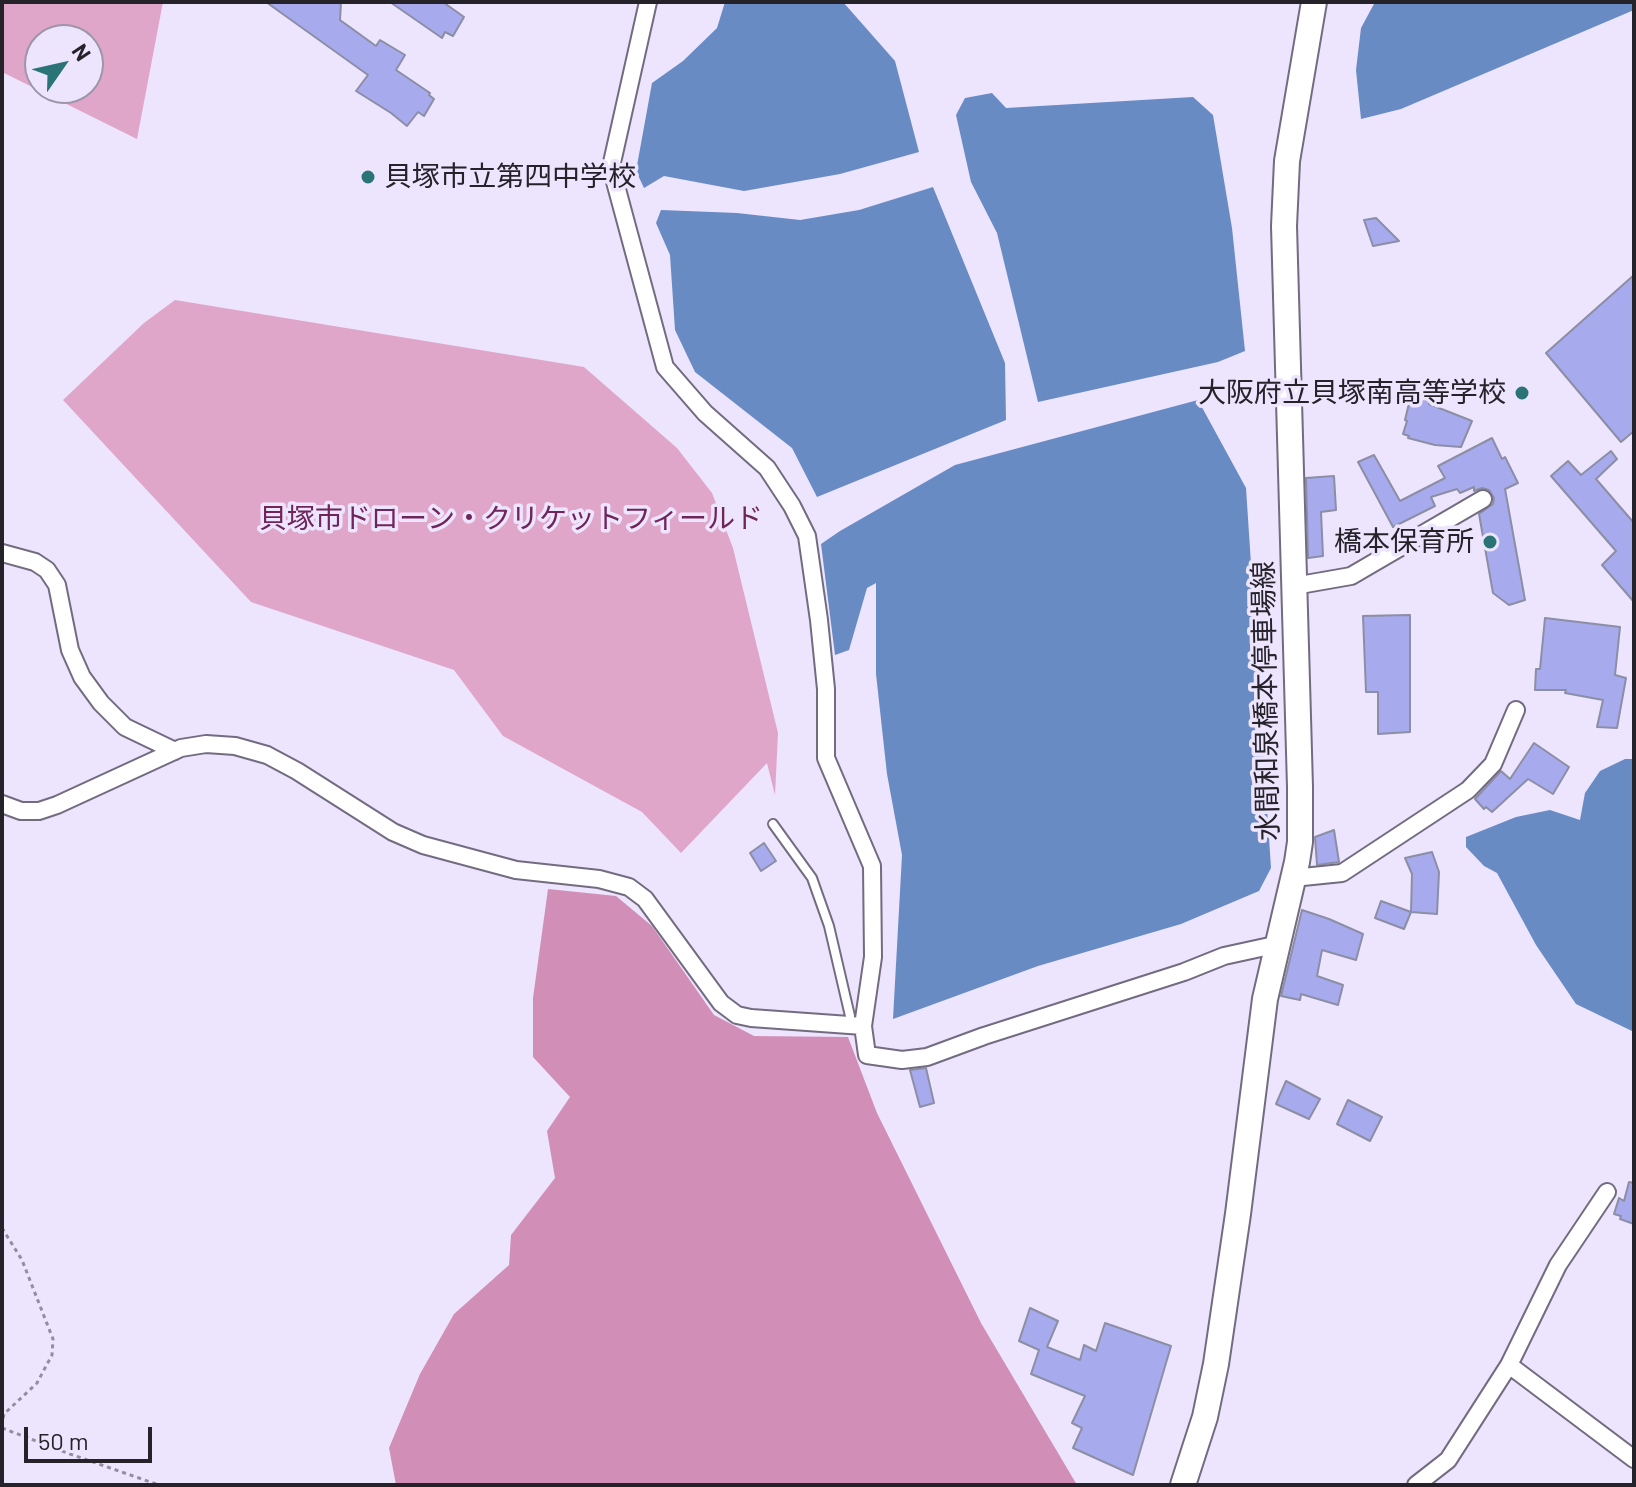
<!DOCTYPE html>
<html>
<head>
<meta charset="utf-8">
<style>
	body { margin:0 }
	#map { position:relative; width:1636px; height:1487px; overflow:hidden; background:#ede4fd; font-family:Barlow,sans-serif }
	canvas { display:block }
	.frame { position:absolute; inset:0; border:4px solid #25222a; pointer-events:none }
	.north { position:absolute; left:24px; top:24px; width:80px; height:80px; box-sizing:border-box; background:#ede4fd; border:2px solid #9d96a9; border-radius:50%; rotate:56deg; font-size:22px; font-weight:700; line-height:32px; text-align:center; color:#25222a }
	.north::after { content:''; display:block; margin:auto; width:28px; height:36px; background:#2a7478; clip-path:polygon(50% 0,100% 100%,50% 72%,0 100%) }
	.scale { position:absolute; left:24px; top:1427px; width:128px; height:36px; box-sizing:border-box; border:4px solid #25222a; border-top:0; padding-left:10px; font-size:24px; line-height:28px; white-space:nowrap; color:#25222a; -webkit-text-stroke:6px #ede4fd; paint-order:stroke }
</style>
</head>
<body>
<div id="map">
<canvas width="1636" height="1487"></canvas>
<div class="frame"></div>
<div class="north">N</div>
<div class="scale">50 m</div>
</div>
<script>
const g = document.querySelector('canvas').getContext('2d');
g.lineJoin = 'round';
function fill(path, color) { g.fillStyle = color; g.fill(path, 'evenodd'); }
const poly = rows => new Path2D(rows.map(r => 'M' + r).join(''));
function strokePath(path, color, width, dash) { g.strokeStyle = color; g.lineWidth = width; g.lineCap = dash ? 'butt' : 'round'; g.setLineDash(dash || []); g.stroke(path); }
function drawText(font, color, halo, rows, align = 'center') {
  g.font = font + ' Barlow,"Noto Sans JP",sans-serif'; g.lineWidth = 7; g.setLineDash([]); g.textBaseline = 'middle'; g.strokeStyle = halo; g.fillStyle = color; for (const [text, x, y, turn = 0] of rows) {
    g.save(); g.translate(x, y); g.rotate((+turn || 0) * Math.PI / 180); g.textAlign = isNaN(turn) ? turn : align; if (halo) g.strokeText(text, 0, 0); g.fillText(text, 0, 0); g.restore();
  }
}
fill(poly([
	[2,2,163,2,137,139,2,72],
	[40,40,88,40,88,88,40,88],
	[175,300,584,367,677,448,712,493,733,548,778,733,775,795,767,763,681,853,642,812,503,736,454,670,251,602,63,400,144,323]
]), '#dfa6c9');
fill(poly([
	[548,889,616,896,652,926,714,1015,754,1036,848,1037,877,1113,981,1323,1077,1485,396,1485,389,1448,420,1374,454,1314,509,1265,511,1235,555,1178,547,1131,570,1097,533,1057,533,998]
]), '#d18fb8');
fill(poly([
	[725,2,843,2,895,61,919,152,840,174,744,191,664,176,644,188,636,171,652,83,683,61,717,28],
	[1375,2,1634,2,1634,10,1401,109,1361,119,1356,70,1361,28],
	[992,93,1006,108,1193,97,1213,115,1232,228,1245,351,1218,362,1038,402,997,233,971,182,956,115,965,98],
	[933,187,1005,363,1006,420,817,497,792,448,695,372,675,330,670,255,656,223,661,210,737,213,800,220,859,210],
	[1198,400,1246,488,1271,868,1259,891,1181,924,1038,966,893,1019,902,855,887,774,876,674,876,583,867,588,849,650,835,655,821,544,840,531,955,465],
	[1625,759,1634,759,1634,1032,1576,1004,1536,945,1497,873,1484,866,1466,847,1466,837,1516,817,1550,810,1580,820,1585,793,1600,771]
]), '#698bc4');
const building = poly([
	[266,2,341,2,340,20,376,46,380,40,405,55,396,70,430,93,429,95,434,99,424,116,418,112,407,126,391,113,356,91,368,75,266,2],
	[390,2,443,2,464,17,453,36,445,32,442,38,390,2],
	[1376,218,1399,241,1373,246,1364,220,1376,218],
	[1634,275,1634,431,1621,442,1546,353,1634,275],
	[1411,395,1429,401,1429,404,1472,421,1461,447,1435,445,1408,438,1409,436,1403,434,1407,421,1405,420,1411,395],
	[1492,438,1502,459,1505,457,1518,483,1505,489,1525,600,1509,605,1493,593,1479,514,1493,504,1494,498,1489,490,1482,488,1474,491,1474,487,1460,493,1457,489,1431,497,1435,506,1393,527,1358,462,1374,455,1400,501,1445,478,1438,466,1492,438],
	[1611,451,1617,459,1596,479,1634,523,1634,602,1602,565,1616,551,1551,476,1568,461,1581,475,1611,451],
	[1334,476,1336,510,1321,512,1323,556,1308,558,1306,478,1334,476],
	[1410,615,1410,732,1378,734,1378,692,1366,692,1363,616,1410,615],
	[1545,618,1620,627,1615,675,1626,678,1617,728,1597,727,1603,700,1565,693,1566,690,1535,690,1536,669,1540,669,1545,618],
	[1534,743,1569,767,1553,794,1528,779,1492,812,1486,807,1484,809,1475,799,1501,771,1510,779,1534,743],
	[1334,830,1339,862,1317,865,1315,837,1334,830],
	[764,843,776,861,761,871,750,853,764,843],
	[1432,852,1439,872,1437,914,1411,912,1412,874,1405,858,1432,852],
	[1381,901,1411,912,1404,929,1375,918,1381,901],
	[1302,910,1329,919,1363,934,1356,960,1322,950,1317,976,1343,985,1338,1005,1301,994,1300,1000,1281,996,1302,910],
	[926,1068,934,1103,920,1107,910,1070,926,1068],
	[1286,1081,1320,1099,1309,1119,1276,1104,1286,1081],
	[1348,1100,1382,1117,1370,1141,1337,1124,1348,1100],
	[1629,1182,1634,1183,1634,1224,1620,1219,1621,1216,1614,1214,1619,1198,1624,1201,1629,1182],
	[1030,1308,1058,1321,1047,1347,1080,1360,1084,1345,1096,1351,1105,1323,1171,1346,1133,1475,1073,1448,1082,1428,1072,1423,1085,1396,1031,1374,1039,1350,1019,1341,1030,1308]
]);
fill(building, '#a7abee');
strokePath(building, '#8b8ea4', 2);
const service = poly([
	[773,824,812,878,829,926,850,1016]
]);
const minor = poly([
	[648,2,611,167,665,367,705,413,767,468,792,506,807,536,819,620,826,689,826,758,872,866,873,957,863,1026,867,1055,902,1060,927,1057,984,1036,1184,972,1224,956,1279,944],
	[2,553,35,562,47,570,57,585,70,650,82,677,101,703,125,727,175,751],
	[1294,586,1351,576,1483,499],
	[2,804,21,811,39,811,57,805,181,748,206,744,235,746,267,755,297,771,393,832,423,845,516,870,599,879,629,887,645,899,721,1003,737,1015,751,1018,863,1026],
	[1293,878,1342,873,1468,790,1493,764,1516,710],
	[1509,1365,1634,1459],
	[1416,1485,1448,1460,1509,1365,1558,1265,1607,1192]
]);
const secondary = poly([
	[1183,1485,1205,1417,1216,1364,1238,1214,1265,999,1297,862,1300,842,1300,787,1284,226,1287,161,1314,2]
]);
strokePath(service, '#736b80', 12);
strokePath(minor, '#736b80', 20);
strokePath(secondary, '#736b80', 28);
strokePath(poly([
	[2,1228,22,1260,53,1339,52,1355,37,1383,4,1414,2,1425],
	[2,1428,70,1454,159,1485]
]), '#948d9f', 3, [4, 4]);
strokePath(service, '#fff', 8);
strokePath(minor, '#fff', 16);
strokePath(secondary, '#fff', 24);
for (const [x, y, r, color] of [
	[368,177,8,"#2a7478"],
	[1522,393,8,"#2a7478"],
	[1490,542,8,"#2a7478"]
]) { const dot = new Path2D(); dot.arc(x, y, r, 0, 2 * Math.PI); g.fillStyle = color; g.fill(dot); strokePath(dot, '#ede4fd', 3); }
drawText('28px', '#25222a', '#ede4fd', [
	["貝塚市立第四中学校",384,177,"left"],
	["大阪府立貝塚南高等学校",1506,393],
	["橋本保育所",1474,542]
], 'right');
drawText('28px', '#702459', '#ede4fd', [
	["貝塚市ドローン・クリケットフィールド",511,519]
]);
drawText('28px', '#25222a', '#ede4fd', [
	["水間和泉橋本停車場線",1266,701,-91]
]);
</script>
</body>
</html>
